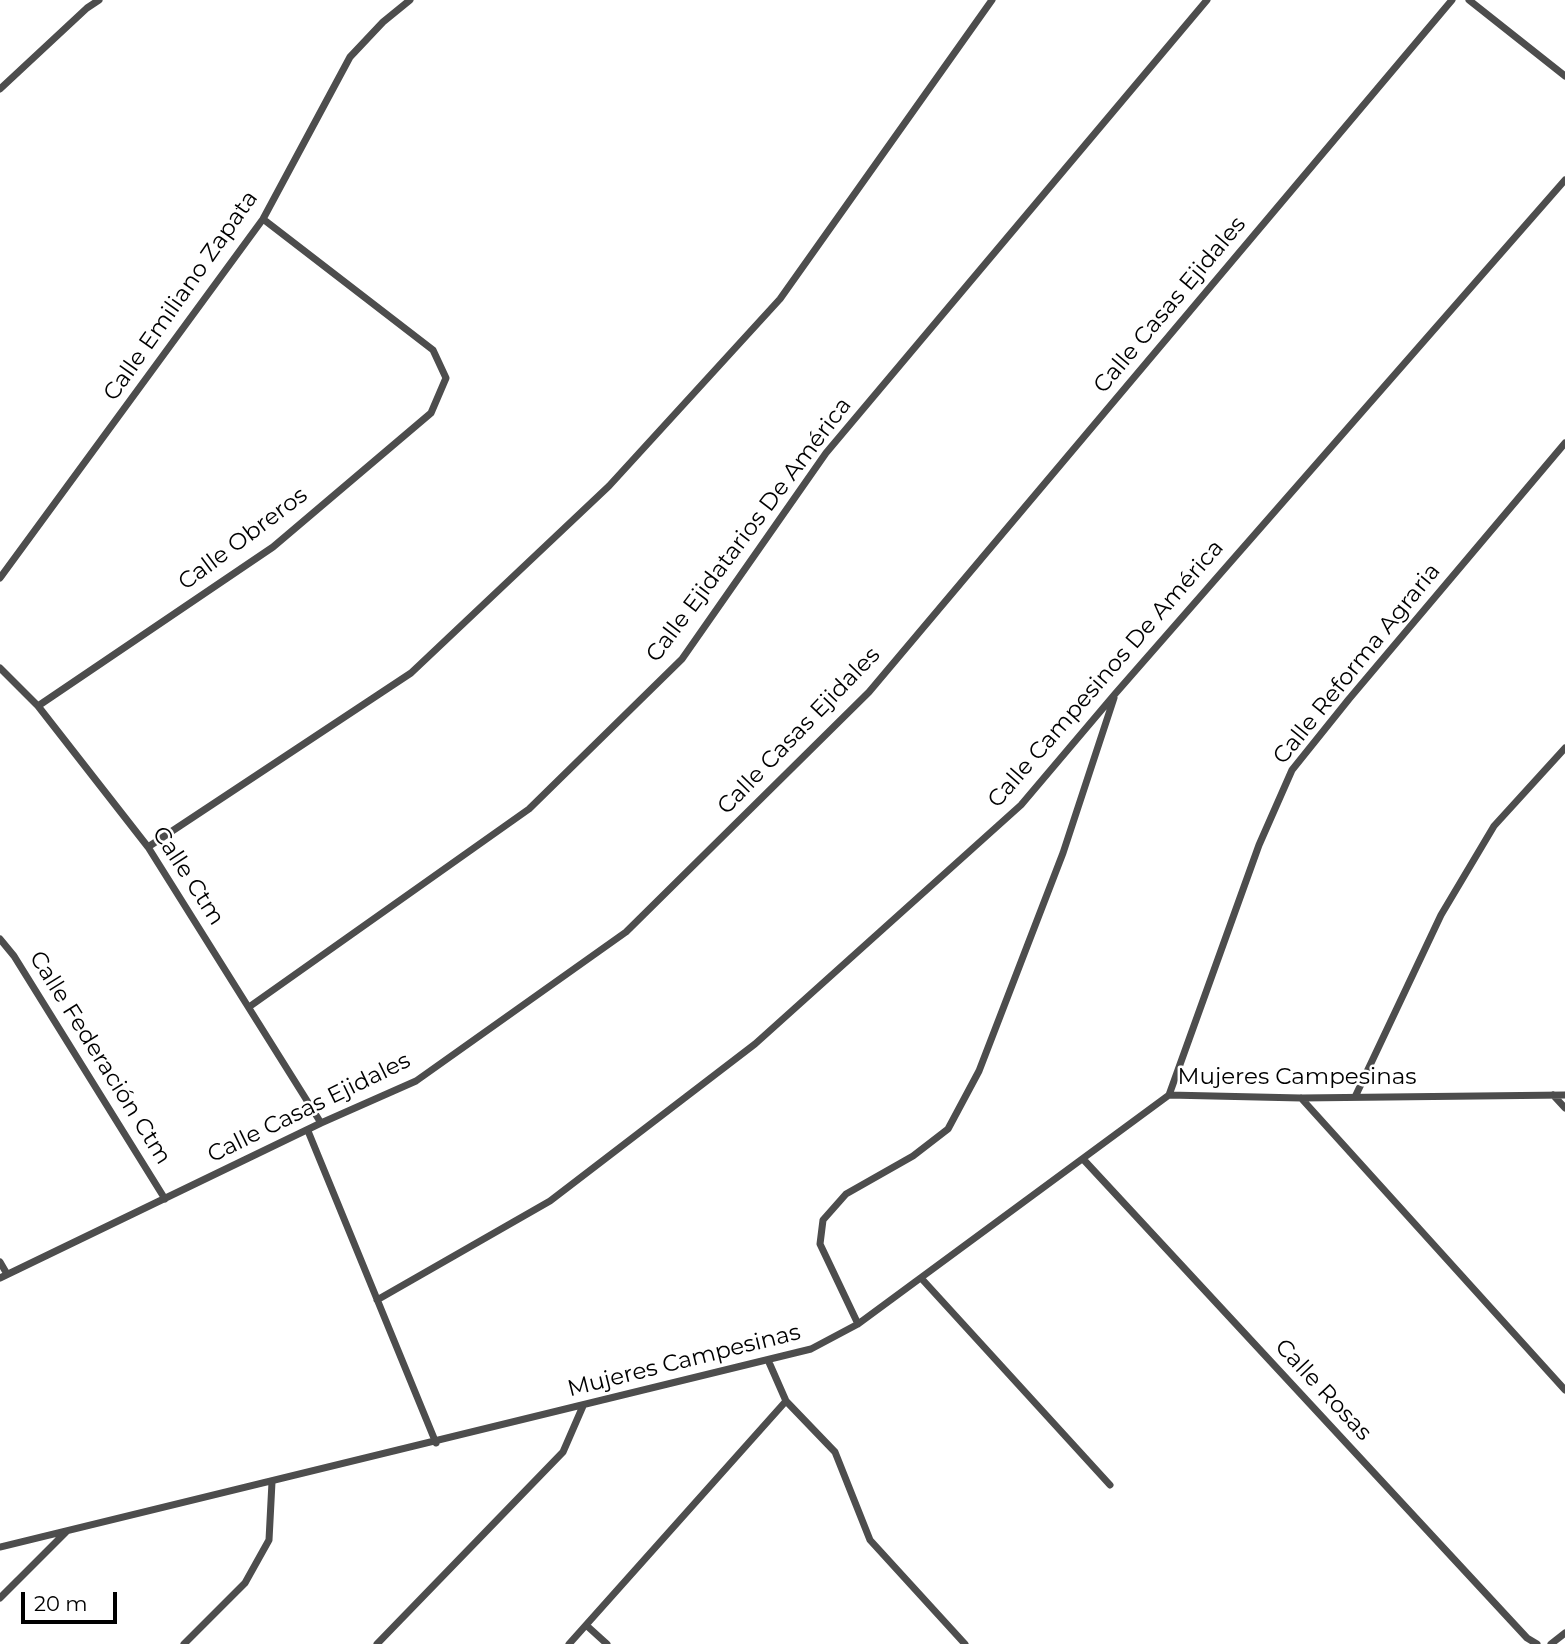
<!DOCTYPE html>
<html>
<head>
<meta charset="utf-8">
<style>
	body { margin:0 }
	#map { position:relative; width:1565px; height:1644px; overflow:hidden; background:#fff; font-family:Montserrat,sans-serif }
	canvas { display:block }
	.scale { position:absolute; left:21px; top:1592px; width:96px; height:32px; box-sizing:border-box; border:4px solid #000; border-top:0; padding-left:9px; font-size:21px; line-height:24px; white-space:nowrap; color:#000; -webkit-text-stroke:5px #fff; paint-order:stroke }
</style>
</head>
<body>
<div id="map">
<canvas width="1565" height="1644"></canvas>
<div class="scale">20 m</div>
</div>
<script>
const g = document.querySelector('canvas').getContext('2d');
g.lineJoin = 'round';
const poly = rows => new Path2D(rows.map(r => 'M' + r).join(''));
function strokePath(path, color, width, dash) { g.strokeStyle = color; g.lineWidth = width; g.lineCap = dash ? 'butt' : 'round'; g.setLineDash(dash || []); g.stroke(path); }
function drawText(font, color, halo, rows, align = 'center') {
  g.font = font + ' Montserrat,sans-serif'; g.lineWidth = 5; g.setLineDash([]); g.textBaseline = 'middle'; g.strokeStyle = halo; g.fillStyle = color; for (const [text, x, y, turn = 0] of rows) {
    g.save(); g.translate(x, y); g.rotate((+turn || 0) * Math.PI / 180); g.textAlign = isNaN(turn) ? turn : align; if (halo) g.strokeText(text, 0, 0); g.fillText(text, 0, 0); g.restore();
  }
}
strokePath(poly([
	[1469,0,1565,76],
	[0,89,87,8,99,0],
	[0,578,263,219,350,57,383,22,410,0],
	[0,668,38,706,148,847,321,1123],
	[38,706,273,547,431,413,446,378,433,350,263,219],
	[148,847,411,673,609,486,780,299,992,0],
	[0,939,14,956,165,1199],
	[249,1007,529,809,682,659,826,453,1207,0],
	[1169,1095,1259,845,1292,770,1349,699,1565,443],
	[1553,1095,1565,1108],
	[1355,1097,1441,915,1494,826,1565,748],
	[1301,1098,1565,1390],
	[308,1131,436,1443],
	[1083,1159,1527,1638,1537,1644],
	[0,1262,7,1274],
	[0,1278,321,1123,416,1081,626,932,869,692,1452,0],
	[921,1278,1110,1485],
	[377,1300,550,1201,755,1044,1021,805,1115,694,1565,180],
	[858,1324,820,1244,823,1220,846,1194,913,1156,948,1129,979,1071,1063,853,1114,698],
	[768,1360,786,1401,835,1452,870,1540,965,1644],
	[0,1547,811,1349,858,1324,1169,1095,1301,1098,1565,1095],
	[0,1598,66,1532],
	[586,1625,607,1644],
	[184,1644,245,1583,269,1540,272,1482],
	[377,1644,563,1452,583,1406],
	[569,1644,786,1401],
	[1551,1644,1565,1633]
]), '#4d4d4d', 7);
drawText('23px', '#000', '#fff', [
	["Calle Emiliano Zapata",181,296,-55],
	["Calle Casas Ejidales",1170,305,-50],
	["Calle Ejidatarios De América",749,530,-53],
	["Calle Obreros",243,539,-37],
	["Calle Reforma Agraria",1357,664,-51],
	["Calle Campesinos De América",1106,674,-49],
	["Calle Casas Ejidales",799,731,-46],
	["Calle Ctm",188,876,57],
	["Calle Federación Ctm",100,1058,58],
	["Mujeres Campesinas",1297,1077],
	["Calle Casas Ejidales",309,1108,-26],
	["Mujeres Campesinas",684,1361,-14],
	["Calle Rosas",1323,1390,47]
]);
</script>
</body>
</html>
